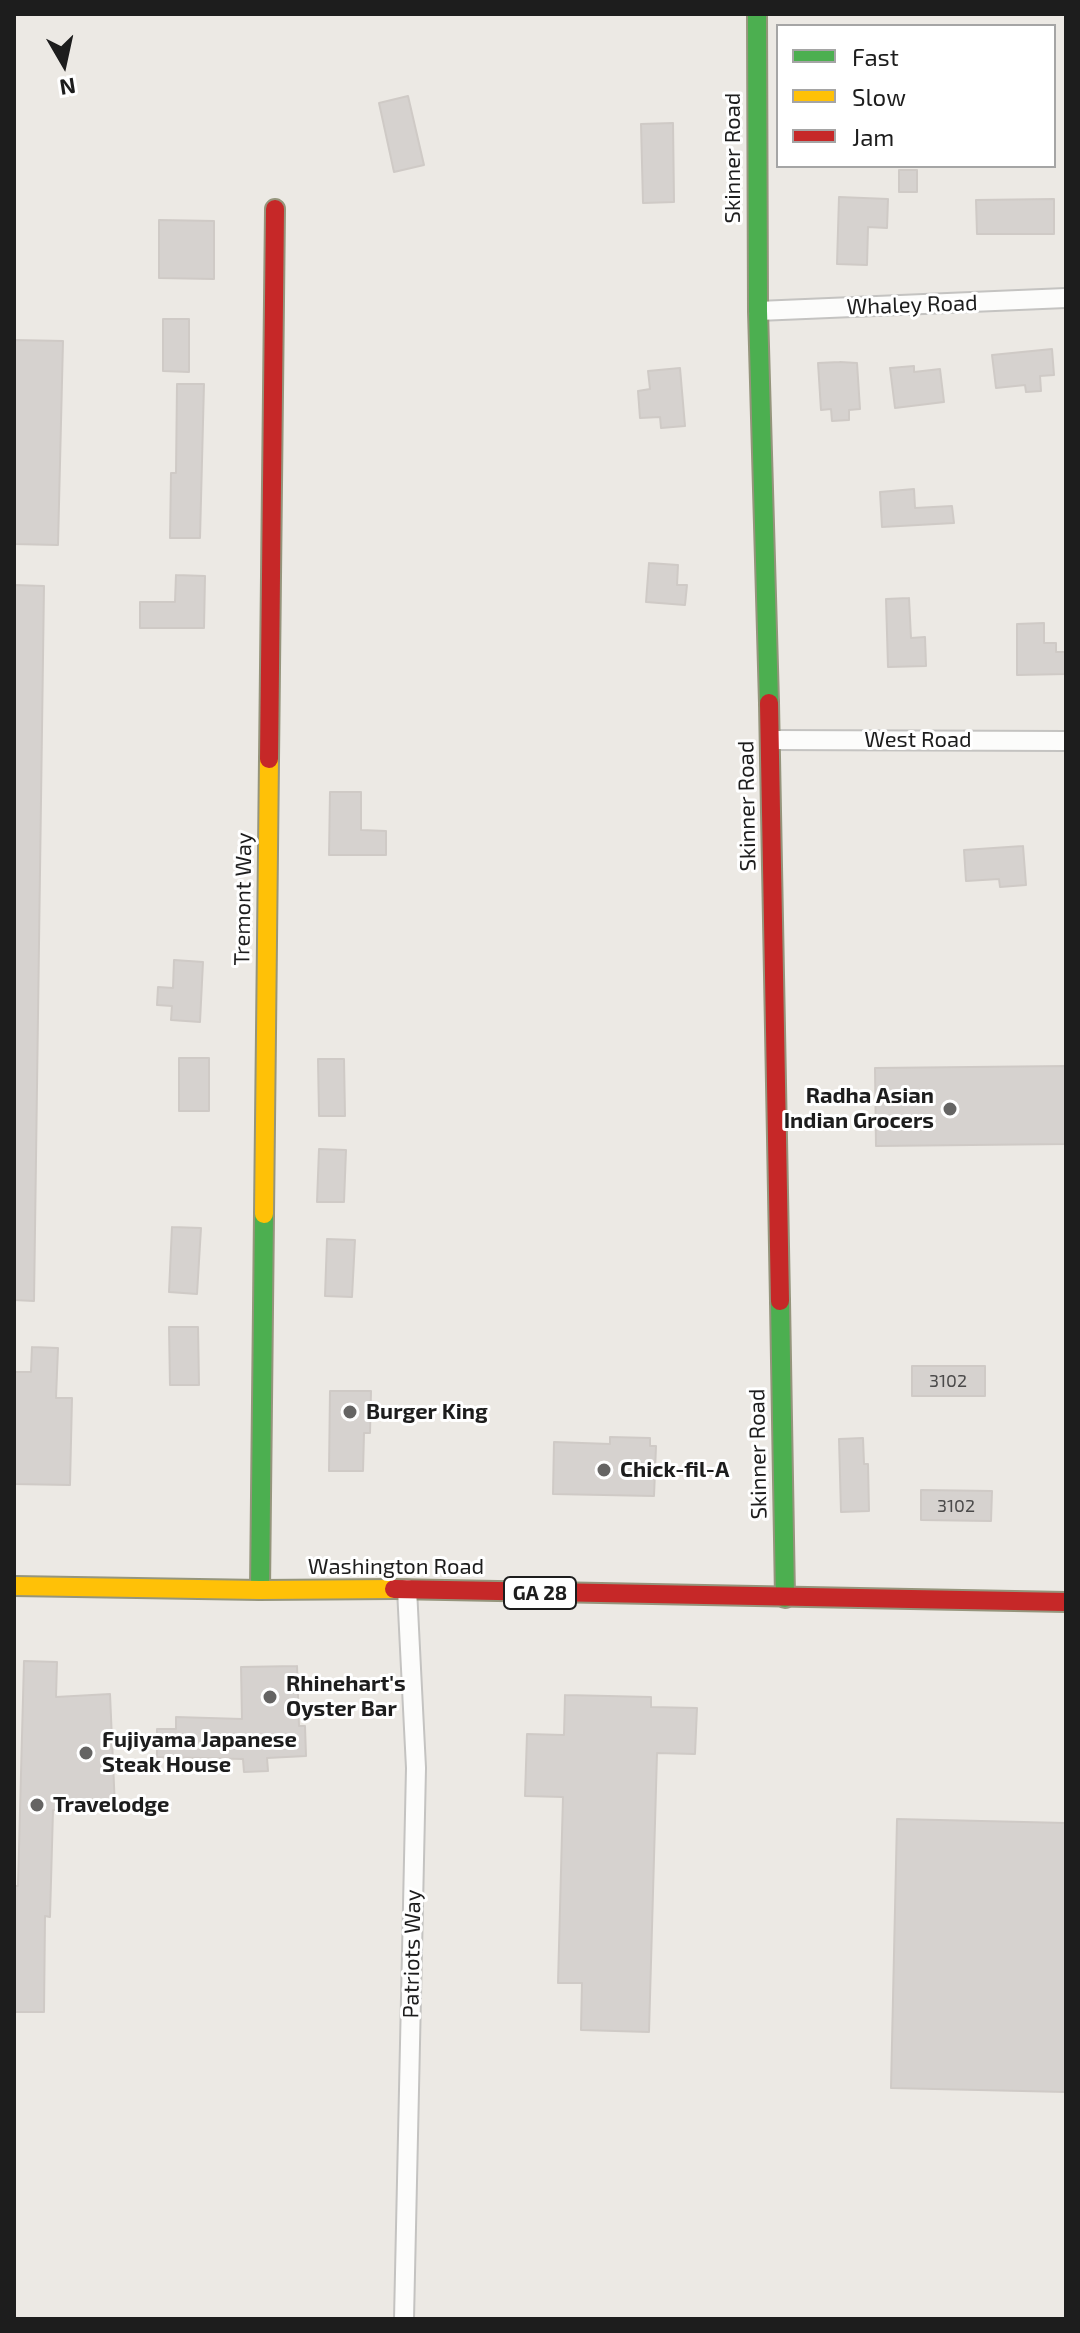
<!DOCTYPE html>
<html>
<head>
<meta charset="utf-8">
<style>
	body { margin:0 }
	#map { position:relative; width:1080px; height:2333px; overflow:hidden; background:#ece9e4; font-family:"Exo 2",sans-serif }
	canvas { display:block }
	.frame { position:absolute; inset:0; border:16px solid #1d1d1d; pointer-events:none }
	.legend { position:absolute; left:776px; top:24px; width:280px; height:144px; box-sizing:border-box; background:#fff; border:2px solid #a5a5a5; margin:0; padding:10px 14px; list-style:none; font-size:24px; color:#1d1d1d }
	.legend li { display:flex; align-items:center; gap:16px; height:40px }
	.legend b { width:40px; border:2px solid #a5a5a5 }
	.north { position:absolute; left:24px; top:24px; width:80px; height:80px; -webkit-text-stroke:6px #fff; paint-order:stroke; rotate:171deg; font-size:22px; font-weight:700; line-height:32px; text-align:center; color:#1d1d1d }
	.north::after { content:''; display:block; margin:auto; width:28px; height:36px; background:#1d1d1d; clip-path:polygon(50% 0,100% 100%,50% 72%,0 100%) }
</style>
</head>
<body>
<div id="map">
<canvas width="1080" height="2333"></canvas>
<div class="frame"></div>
<ul class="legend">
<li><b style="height:10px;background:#4caf50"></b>Fast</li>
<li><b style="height:10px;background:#ffc107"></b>Slow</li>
<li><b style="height:10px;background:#c62828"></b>Jam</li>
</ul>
<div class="north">N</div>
</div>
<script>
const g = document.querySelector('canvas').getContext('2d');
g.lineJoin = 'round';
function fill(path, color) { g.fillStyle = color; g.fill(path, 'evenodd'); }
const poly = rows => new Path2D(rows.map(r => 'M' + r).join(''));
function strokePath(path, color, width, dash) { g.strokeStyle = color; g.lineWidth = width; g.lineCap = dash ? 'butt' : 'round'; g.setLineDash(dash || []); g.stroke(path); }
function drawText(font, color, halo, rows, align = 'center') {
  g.font = font + ' "Exo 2",sans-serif'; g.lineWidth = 6; g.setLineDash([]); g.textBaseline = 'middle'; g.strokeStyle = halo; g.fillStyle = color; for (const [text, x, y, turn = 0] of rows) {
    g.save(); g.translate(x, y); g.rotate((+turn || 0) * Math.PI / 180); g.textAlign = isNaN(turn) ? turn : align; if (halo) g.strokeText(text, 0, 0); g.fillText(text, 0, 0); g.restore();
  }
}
const building = poly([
	[408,96,424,165,394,172,379,103,408,96],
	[673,123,674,202,643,203,641,124,673,123],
	[899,170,917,170,917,192,899,192,899,170],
	[839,197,888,199,887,228,868,227,867,265,837,264,839,197],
	[1054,199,1054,234,977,234,976,200,1054,199],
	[159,220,214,221,214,279,159,278,159,220],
	[163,319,189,319,189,372,163,371,163,319],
	[14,340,63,341,58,545,14,544,14,340],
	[1052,349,1054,375,1040,376,1041,391,1026,392,1025,385,996,388,992,355,1052,349],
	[840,362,857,363,860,409,849,410,849,420,832,421,831,409,821,410,818,363,840,362],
	[914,366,914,372,940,369,944,402,895,408,890,368,914,366],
	[680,368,685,426,661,428,660,417,640,418,638,391,650,389,648,371,680,368],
	[177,384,204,384,200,538,170,538,171,473,176,473,177,384],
	[914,489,915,508,952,506,954,523,882,527,880,492,914,489],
	[649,563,678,565,677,585,687,585,685,605,646,602,649,563],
	[176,575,205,576,204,628,140,628,140,602,175,602,176,575],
	[14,585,44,586,34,1301,14,1300,14,585],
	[909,598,911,638,925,637,926,666,888,667,886,599,909,598],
	[1044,623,1044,643,1056,643,1056,652,1066,652,1066,674,1017,675,1017,624,1044,623],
	[330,792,361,792,361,830,386,831,386,855,329,855,330,792],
	[1023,846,1026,885,1000,887,999,879,966,881,964,850,1023,846],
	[174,960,203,962,200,1022,171,1020,172,1006,157,1005,158,987,173,988,174,960],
	[179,1058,209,1058,209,1111,179,1111,179,1058],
	[318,1059,344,1059,345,1116,319,1116,318,1059],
	[1066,1066,1066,1144,876,1146,875,1068,1066,1066],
	[319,1149,346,1150,344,1202,317,1202,319,1149],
	[172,1227,201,1228,197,1294,169,1292,172,1227],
	[327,1239,355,1240,352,1297,325,1296,327,1239],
	[169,1327,198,1327,199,1385,170,1385,169,1327],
	[32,1347,58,1348,56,1398,72,1398,70,1485,14,1484,14,1372,31,1372,32,1347],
	[912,1366,985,1366,985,1396,912,1396,912,1366],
	[330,1391,371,1391,370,1433,364,1433,363,1471,329,1471,330,1391],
	[610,1437,650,1438,650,1446,656,1446,654,1496,553,1494,554,1442,610,1444,610,1437],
	[863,1438,864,1464,868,1464,869,1511,841,1512,839,1439,863,1438],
	[921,1490,992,1491,991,1521,921,1520,921,1490],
	[24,1661,57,1662,56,1697,110,1694,115,1808,53,1810,50,1917,45,1916,44,2012,15,2012,14,1886,18,1886,24,1661],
	[297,1666,299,1726,305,1726,306,1756,267,1758,268,1771,244,1772,243,1759,157,1757,157,1729,176,1729,176,1717,242,1719,241,1667,297,1666],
	[565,1695,651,1697,651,1707,697,1708,695,1754,657,1753,649,2032,581,2030,582,1983,558,1983,563,1797,525,1796,527,1734,564,1735,565,1695],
	[897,1819,1066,1823,1066,2092,891,2088,897,1819]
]);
fill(building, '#d6d2cf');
strokePath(building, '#cfcac6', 2);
const street = poly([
	[758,311,1066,298],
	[770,740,1066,741],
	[404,2319,416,1768,407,1589]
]);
const fast = poly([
	[757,14,758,311,769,703],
	[780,1301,785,1598],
	[260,1590,264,1214]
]);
const slow = poly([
	[264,1214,269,759],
	[14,1586,260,1590,394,1589]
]);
const jam = poly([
	[769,703,780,1301],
	[269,759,275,209],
	[394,1589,1066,1602]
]);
strokePath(street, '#c4c3c1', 22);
strokePath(fast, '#95957c', 22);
strokePath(slow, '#95957c', 22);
strokePath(jam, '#95957c', 22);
strokePath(street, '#fcfcfb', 18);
strokePath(fast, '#4caf50', 18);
strokePath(slow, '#ffc107', 18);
strokePath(jam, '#c62828', 18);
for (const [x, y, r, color] of [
	[950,1109,8,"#656463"],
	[350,1412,8,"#656463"],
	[604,1470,8,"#656463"],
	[270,1697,8,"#656463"],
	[86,1753,8,"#656463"],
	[37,1805,8,"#656463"]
]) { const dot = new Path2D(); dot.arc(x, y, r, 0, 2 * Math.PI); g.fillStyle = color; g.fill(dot); strokePath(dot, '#fff', 3); }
drawText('18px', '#4b4a4a', null, [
	["3102",948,1381],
	["3102",956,1506]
]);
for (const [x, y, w] of [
	[540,1593,72]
]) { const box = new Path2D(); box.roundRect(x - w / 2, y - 16, w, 32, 6); g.fillStyle = '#fff'; g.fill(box); strokePath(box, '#1d1d1d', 2); }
drawText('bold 20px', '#1d1d1d', null, [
	["GA 28",540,1593]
]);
drawText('22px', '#1d1d1d', '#fff', [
	["Skinner Road",733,158,-90],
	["Whaley Road",912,305,-2],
	["West Road",918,740],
	["Skinner Road",747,806,-91],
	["Tremont Way",243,899,-89],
	["Skinner Road",758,1454,-91],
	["Washington Road",396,1567],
	["Patriots Way",412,1954,-89]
]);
drawText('bold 22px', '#1d1d1d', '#fff', [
	["Radha Asian",934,1096,"right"],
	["Indian Grocers",934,1121,"right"],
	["Burger King",366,1412],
	["Chick-fil-A",620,1470],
	["Rhinehart's",286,1684],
	["Oyster Bar",286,1709],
	["Fujiyama Japanese",102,1740],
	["Steak House",102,1765],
	["Travelodge",53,1805]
], 'left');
</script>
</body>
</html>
